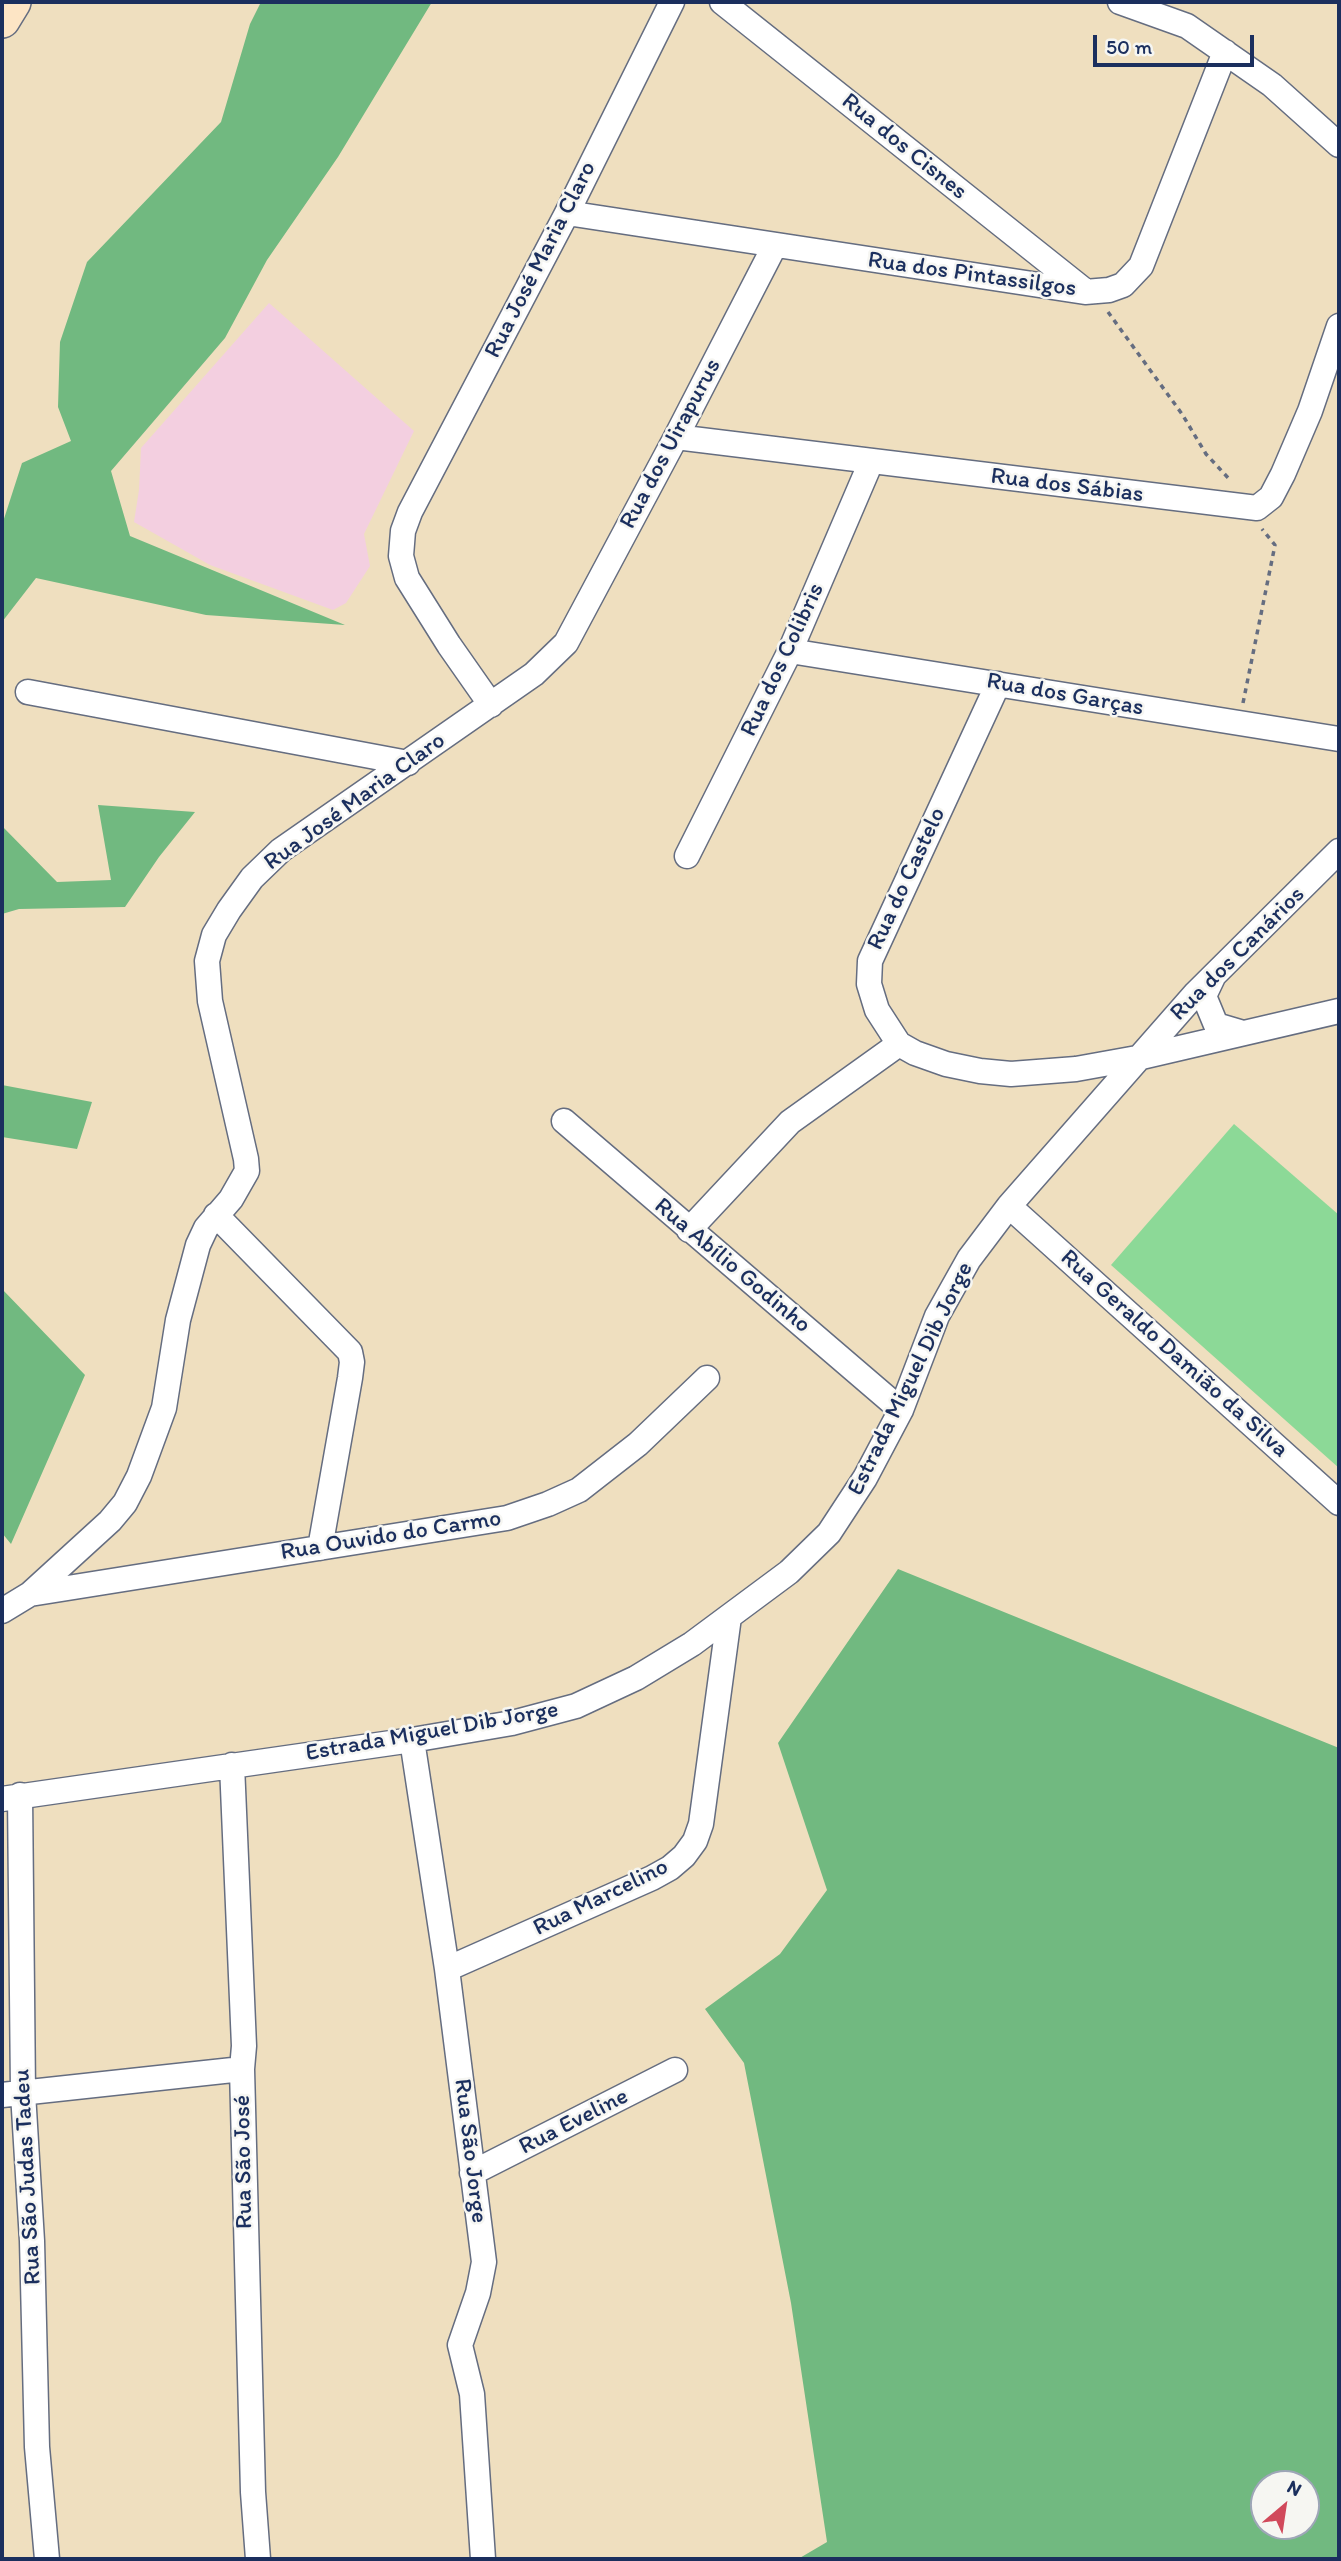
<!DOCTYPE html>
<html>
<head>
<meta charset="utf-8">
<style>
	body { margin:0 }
	#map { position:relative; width:1341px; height:2561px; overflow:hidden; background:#efdfbf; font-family:Itim,sans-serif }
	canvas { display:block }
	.frame { position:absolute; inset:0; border:4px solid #1b2f5e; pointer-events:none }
	.north { position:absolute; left:1250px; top:2470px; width:70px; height:70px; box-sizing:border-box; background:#f6f6f2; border:2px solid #9ea6b7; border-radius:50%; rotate:29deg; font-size:19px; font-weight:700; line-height:28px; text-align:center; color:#1b2f5e }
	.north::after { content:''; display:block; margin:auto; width:24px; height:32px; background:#d1495b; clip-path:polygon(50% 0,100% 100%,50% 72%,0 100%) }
	.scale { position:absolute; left:1093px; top:35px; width:161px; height:32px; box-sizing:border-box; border:4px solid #1b2f5e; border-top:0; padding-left:9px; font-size:21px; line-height:24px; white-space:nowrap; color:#1b2f5e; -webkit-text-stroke:5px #f6f6f2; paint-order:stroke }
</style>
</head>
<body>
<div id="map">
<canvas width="1341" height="2561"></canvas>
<div class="frame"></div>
<div class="north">N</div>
<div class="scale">50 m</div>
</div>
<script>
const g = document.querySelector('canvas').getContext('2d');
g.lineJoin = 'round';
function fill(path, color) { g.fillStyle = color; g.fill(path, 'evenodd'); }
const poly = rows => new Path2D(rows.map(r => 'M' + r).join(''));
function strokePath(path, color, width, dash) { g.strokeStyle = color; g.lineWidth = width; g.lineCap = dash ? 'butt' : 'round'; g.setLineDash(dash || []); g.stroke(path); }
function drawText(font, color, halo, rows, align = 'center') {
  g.font = font + ' Itim,sans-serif'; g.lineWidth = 5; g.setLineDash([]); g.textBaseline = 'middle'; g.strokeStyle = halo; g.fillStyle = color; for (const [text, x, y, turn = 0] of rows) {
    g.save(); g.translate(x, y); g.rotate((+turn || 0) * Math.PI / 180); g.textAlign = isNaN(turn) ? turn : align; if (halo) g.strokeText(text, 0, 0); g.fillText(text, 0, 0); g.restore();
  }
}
fill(poly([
	[269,303,414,431,364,534,370,566,346,603,333,610,210,565,134,522,139,490,141,448]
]), '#f3cfe0');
fill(poly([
	[1234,1124,1339,1215,1339,1468,1111,1265]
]), '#8cd997');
fill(poly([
	[261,2,432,2,338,157,267,260,225,338,111,471,130,536,345,625,206,615,36,578,2,622,2,525,22,463,71,441,58,407,60,342,87,262,221,122,250,24],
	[98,805,195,812,159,857,125,907,19,909,2,914,2,826,57,882,111,880],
	[2,1085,92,1102,77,1149,2,1137],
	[2,1289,85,1375,11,1544,2,1533],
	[898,1569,1339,1748,1339,2559,798,2559,827,2542,791,2303,744,2063,705,2009,780,1954,827,1890,778,1743],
	[1306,2484,1306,2526,1264,2526,1264,2484]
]), '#71b980');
const street = poly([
	[722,2,1085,291],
	[1120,2,1187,26,1272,85,1339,145],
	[567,213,1085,292,1109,290,1123,285,1141,266,1225,52],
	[676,437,1257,508,1271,497,1283,474,1310,411,1339,326],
	[790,651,1339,739],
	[998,684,870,961,869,984,877,1010,899,1044,915,1053,946,1064,980,1071,1011,1074,1076,1069,1137,1058,1339,1011],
	[28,692,408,763],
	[491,705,449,645,407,578,401,556,403,531,410,512,567,213,672,2],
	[687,856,790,651,871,462],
	[1213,977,1204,996,1216,1025,1243,1033],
	[564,1121,901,1410],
	[1009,1206,1339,1503],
	[216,1215,350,1352,352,1362,350,1378,320,1548],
	[689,1230,790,1122,899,1044],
	[30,1594,507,1518,548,1504,579,1490,638,1444,707,1378],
	[2,1611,30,1594,110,1521,125,1503,139,1476,164,1408,178,1320,198,1245,206,1228,231,1199,247,1171,246,1159,210,1001,207,961,214,935,229,910,252,878,281,850,534,674,566,643,676,437,775,245],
	[412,1740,447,1969,484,2262,478,2293,460,2345,472,2394,483,2559],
	[232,1765,244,2046,242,2069,253,2492,258,2559],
	[20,1795,23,2093,32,2241,37,2447,47,2559],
	[2,1799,412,1740,512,1723,576,1706,636,1678,692,1644,789,1572,829,1533,865,1478,901,1410,937,1316,969,1259,1009,1206,1196,993,1339,851],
	[447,1969,652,1878,670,1868,684,1856,695,1841,701,1824,729,1617],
	[2,2095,242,2069],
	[472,2173,675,2070]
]);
const secondary = poly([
	[2,20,13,2]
]);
strokePath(street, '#656d80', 27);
strokePath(secondary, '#656d80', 38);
strokePath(poly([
	[1108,312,1182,414,1206,454,1231,481],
	[1243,703,1275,545,1262,529]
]), '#656d80', 3.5, [5, 5]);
strokePath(street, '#fff', 24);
strokePath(secondary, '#fde5c5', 35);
drawText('24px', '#1b2f5e', '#f6f6f2', [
	["Rua dos Cisnes",904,147,39],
	["Rua José Maria Claro",541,260,-63],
	["Rua dos Pintassilgos",972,275,8],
	["Rua dos Uirapurus",671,444,-62],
	["Rua dos Sábias",1067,486,7],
	["Rua dos Colibris",783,660,-65],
	["Rua dos Garças",1065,695,10],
	["Rua José Maria Claro",355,802,-36],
	["Rua do Castelo",907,879,-65],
	["Rua dos Canários",1238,954,-45],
	["Rua Abílio Godinho",732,1266,40],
	["Rua Geraldo Damião da Silva",1174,1354,42],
	["Estrada Miguel Dib Jorge",911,1379,-64],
	["Rua Ouvido do Carmo",391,1536,-9],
	["Estrada Miguel Dib Jorge",432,1732,-10],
	["Rua Marcelino",601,1898,-26],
	["Rua Eveline",574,2122,-27],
	["Rua São Jorge",470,2151,83],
	["Rua São José",244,2162,-91],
	["Rua São Judas Tadeu",28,2177,-93]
]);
</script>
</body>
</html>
